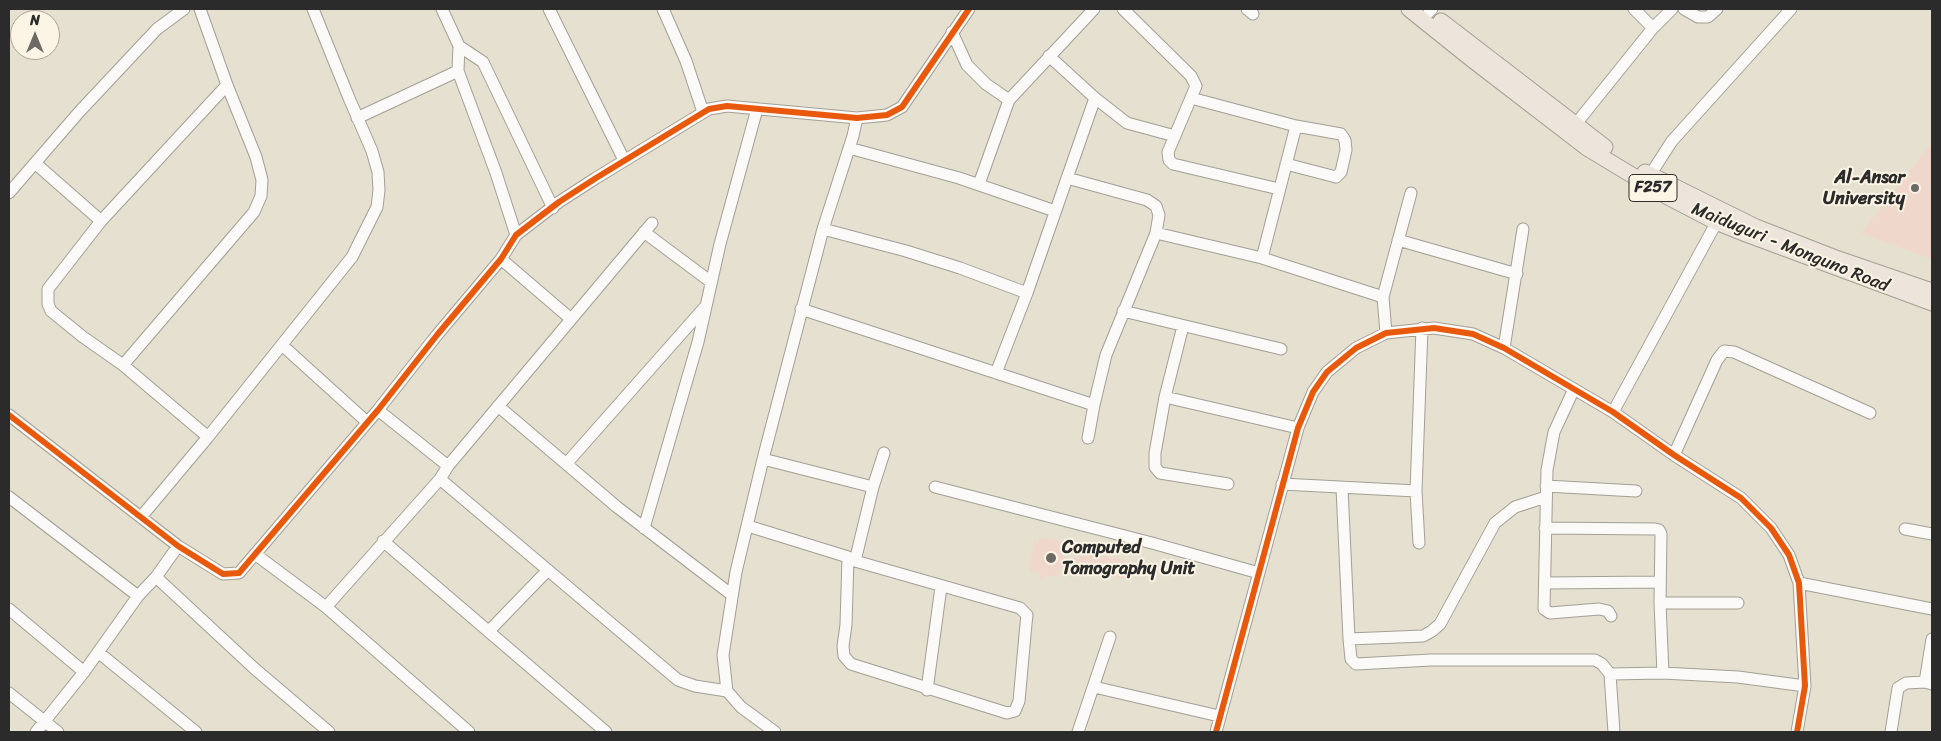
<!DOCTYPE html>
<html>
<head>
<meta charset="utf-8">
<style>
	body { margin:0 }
	#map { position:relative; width:1941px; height:741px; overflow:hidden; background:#e5e0cf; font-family:Sriracha,sans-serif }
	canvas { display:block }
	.frame { position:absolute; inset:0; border:10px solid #2b2b2b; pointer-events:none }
	.north { position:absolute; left:10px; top:10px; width:50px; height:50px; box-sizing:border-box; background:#fcf5e5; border:1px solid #a8a49b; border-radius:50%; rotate:0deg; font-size:14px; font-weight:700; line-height:20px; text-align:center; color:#2b2b2b }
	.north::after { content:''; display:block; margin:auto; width:18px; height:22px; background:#6c6a64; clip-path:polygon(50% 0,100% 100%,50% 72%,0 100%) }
</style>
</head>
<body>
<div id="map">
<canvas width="1941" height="741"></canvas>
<div class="frame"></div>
<div class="north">N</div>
</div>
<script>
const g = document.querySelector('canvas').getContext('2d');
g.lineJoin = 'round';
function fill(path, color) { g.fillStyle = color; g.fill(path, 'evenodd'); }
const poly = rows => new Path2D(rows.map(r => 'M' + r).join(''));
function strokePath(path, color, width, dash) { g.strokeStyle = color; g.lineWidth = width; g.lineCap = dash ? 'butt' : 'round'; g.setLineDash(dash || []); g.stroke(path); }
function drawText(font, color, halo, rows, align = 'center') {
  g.font = font + ' Sriracha,sans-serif'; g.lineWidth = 4; g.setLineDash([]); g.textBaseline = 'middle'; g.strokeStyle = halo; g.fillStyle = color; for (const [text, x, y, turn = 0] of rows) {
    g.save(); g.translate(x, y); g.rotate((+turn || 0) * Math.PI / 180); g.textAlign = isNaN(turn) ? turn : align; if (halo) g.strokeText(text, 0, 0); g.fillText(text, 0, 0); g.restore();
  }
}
fill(poly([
	[1932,143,1932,259,1861,233],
	[1039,537,1065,542,1063,557,1079,559,1081,552,1127,560,1124,579,1060,567,1058,577,1045,575,1044,578,1040,578,1041,573,1029,571,1034,541,1038,542]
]), '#efd8cb');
const minor = poly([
	[442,9,459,46,458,71,496,173,516,235],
	[549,9,624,160],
	[663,9,686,61,703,112],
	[1123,9,1191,76,1196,86,1168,152,1169,160,1173,164,1279,189],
	[1247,9,1253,14],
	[1634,9,1653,28],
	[1684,9,1698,17,1708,17,1717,9],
	[1429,12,1432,9],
	[952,32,967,65,986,84,1009,100],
	[459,46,483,62,553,208],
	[1049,56,1095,98,1127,123,1175,136],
	[1191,98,1296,126,1341,134,1345,140,1346,150,1341,172,1336,177,1286,164],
	[357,118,458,71],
	[1575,125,1653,28,1672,9],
	[849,148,959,178,1055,211],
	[35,163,101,221],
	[1650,175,1672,141,1791,9],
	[1067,178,1147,200,1156,206,1159,215,1156,233,1106,355,1094,405,1088,438],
	[979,184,1009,100,1094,9],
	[9,193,80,111,157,29,184,9],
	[823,229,906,251,960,268,1027,293],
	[644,232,711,282],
	[1156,233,1262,258,1383,297],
	[1398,240,1517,274],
	[1262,258,1296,126],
	[501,259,571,319],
	[801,309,1094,405],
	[1123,311,1281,349],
	[1183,326,1165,397,1155,453,1155,467,1160,473,1228,484],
	[1386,333,1383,297,1411,193],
	[282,345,367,422],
	[1504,348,1523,229],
	[123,365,254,212,261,196,262,180,256,157,227,85,200,9],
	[996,373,1027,293,1095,98],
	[1574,389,1554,432,1547,470,1544,609,1550,613,1599,609,1608,611,1611,616],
	[1165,397,1298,428],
	[498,406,617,507,732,595],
	[378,410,448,466],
	[1613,412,1720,216],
	[9,415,178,546,223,574,239,573,378,410,437,335,501,259,516,235,559,202,596,178,709,109,727,106,857,118,887,115,902,107,969,9],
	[208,437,123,365,83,337,51,311,48,304,48,289,101,221,227,85],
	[1674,455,1717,360,1724,351,1734,352,1870,413],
	[763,459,873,487],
	[566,464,704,308],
	[440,479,678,680,695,686,727,691],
	[1282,484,1416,491],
	[1546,486,1636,491],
	[935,487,1152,543,1259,573],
	[1342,488,1349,639,1351,659,1356,664,1431,660,1595,660,1602,664,1610,674,1614,732],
	[9,497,138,596],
	[141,517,208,437,352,257,377,207,379,190,378,172,372,151,349,98,313,9],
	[748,526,848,557,855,561,1020,608,1027,615,1026,624,1019,701,1015,711,1007,713,851,664,844,656,843,646,846,625,848,557],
	[644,528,698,342,720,244,757,109],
	[1545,528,1655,529,1659,530,1661,534,1660,603,1663,673],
	[1905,529,1932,534],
	[383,541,606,732],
	[1419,543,1416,491,1422,328],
	[255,554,326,607,469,732],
	[855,561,873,487,884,453],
	[156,577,255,669,329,732],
	[1545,583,1660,582],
	[1799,583,1932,609],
	[1660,603,1738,603],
	[326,607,440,479,448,466,652,223],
	[9,609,84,672],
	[489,631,548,570],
	[1349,639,1423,636,1432,631,1440,624,1495,523,1515,507,1546,497],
	[98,652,196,732],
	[1610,674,1663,673,1738,677,1805,686],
	[1932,684,1925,682,1932,639],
	[1094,687,1219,716],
	[927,690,941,587],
	[9,693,58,732],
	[36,732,84,672,138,596,156,577,178,546],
	[775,732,741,707,727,691,723,655,736,572,763,459,823,229,853,136,857,118],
	[1078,732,1110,637],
	[1216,732,1298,428,1313,392,1327,372,1356,348,1386,333,1434,328,1473,334,1504,348,1613,412,1674,455,1741,498,1771,528,1789,555,1799,583,1805,686,1797,732],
	[1891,732,1898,688,1906,683,1925,682]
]);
const major = poly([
	[1409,9,1470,58,1587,148,1668,197,1716,222,1746,234,1932,303],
	[1441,21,1605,147],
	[1645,172,1756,227,1833,257,1932,291]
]);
strokePath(minor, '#a29f95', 13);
strokePath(major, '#a29f95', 17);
strokePath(minor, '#fbfaf8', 11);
strokePath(major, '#ede5dc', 15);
strokePath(poly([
	[9,415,178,546,223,574,239,573,378,410,437,335,501,259,516,235,559,202,596,178,709,109,727,106,857,118,887,115,902,107,969,9],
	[1216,732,1298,428,1313,392,1327,372,1356,348,1386,333,1434,328,1473,334,1504,348,1613,412,1674,455,1741,498,1771,528,1789,555,1799,583,1805,686,1797,732]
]), '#e8590c', 6);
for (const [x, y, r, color] of [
	[1915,188,5,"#6c6a64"],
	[1051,558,6,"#6c6a64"]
]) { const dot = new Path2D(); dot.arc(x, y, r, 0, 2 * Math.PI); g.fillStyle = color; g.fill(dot); strokePath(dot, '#fcf5e5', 2); }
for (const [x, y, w] of [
	[1653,188,48]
]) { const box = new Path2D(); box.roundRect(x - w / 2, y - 13.5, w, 27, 4); g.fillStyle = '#fcf5e5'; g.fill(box); strokePath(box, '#2b2b2b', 1); }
drawText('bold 16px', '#2b2b2b', null, [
	["F257",1653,188]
]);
drawText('bold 18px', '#2b2b2b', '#fcf5e5', [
	["Al-Ansar",1905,178],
	["University",1905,199],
	["Computed",1062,548,"left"],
	["Tomography Unit",1062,569,"left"]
], 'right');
drawText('18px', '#2b2b2b', '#fcf5e5', [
	["Maiduguri - Monguno Road",1790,248,22]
]);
</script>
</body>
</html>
